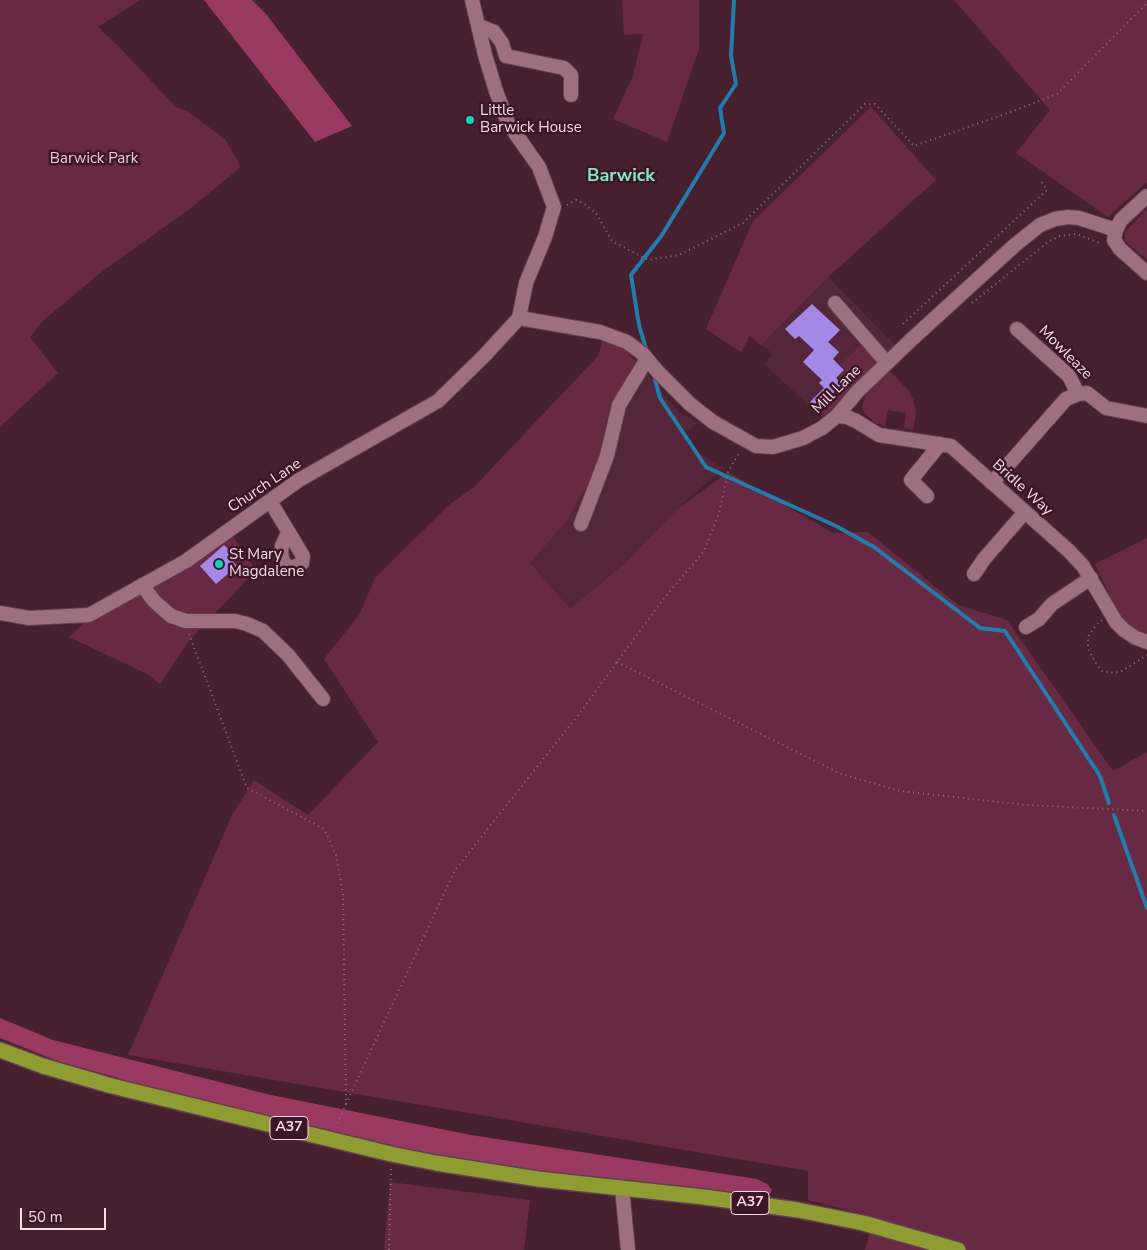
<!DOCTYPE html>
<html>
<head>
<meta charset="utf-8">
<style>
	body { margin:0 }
	#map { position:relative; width:1147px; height:1250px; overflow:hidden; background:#472030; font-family:"Nunito Sans",sans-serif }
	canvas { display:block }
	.scale { position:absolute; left:20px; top:1208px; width:86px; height:22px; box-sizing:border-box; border:2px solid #f8dde5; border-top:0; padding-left:6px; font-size:15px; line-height:18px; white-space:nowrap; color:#f8dde5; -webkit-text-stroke:4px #3c1626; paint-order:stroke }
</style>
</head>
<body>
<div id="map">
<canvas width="1147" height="1250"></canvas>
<div class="scale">50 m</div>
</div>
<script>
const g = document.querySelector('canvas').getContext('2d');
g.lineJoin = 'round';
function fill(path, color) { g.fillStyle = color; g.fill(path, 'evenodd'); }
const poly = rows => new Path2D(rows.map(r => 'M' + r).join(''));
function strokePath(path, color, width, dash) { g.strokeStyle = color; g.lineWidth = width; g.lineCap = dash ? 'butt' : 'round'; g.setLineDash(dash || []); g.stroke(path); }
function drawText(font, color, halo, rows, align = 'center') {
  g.font = font + ' "Nunito Sans",sans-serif'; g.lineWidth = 5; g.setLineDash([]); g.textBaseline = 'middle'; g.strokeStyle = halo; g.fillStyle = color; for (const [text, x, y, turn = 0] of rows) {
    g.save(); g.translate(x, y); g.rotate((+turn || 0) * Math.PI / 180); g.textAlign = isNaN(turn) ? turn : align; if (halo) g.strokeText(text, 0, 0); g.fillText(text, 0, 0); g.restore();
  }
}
fill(poly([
	[871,107,936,180,828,277,896,346,824,419,764,364,773,354,750,336,741,352,706,329,753,221],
	[638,363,680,413,698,423,683,433,692,449,723,468,672,514,626,562,570,609,526,567]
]), '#552639');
fill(poly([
	[0,0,140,0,98,27,119,47,176,107,187,111,225,139,241,167,187,211,100,273,44,320,30,337,58,373,0,427],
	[622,0,699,0,699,49,667,142,613,119,633,76,643,34,624,35],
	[954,0,1147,0,1147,182,1108,217,1016,153,1050,110],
	[871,107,936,180,828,277,761,345,750,336,741,352,706,329,753,221],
	[1147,209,1147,260,1125,241,1125,232],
	[603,339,621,347,638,363,599,463,568,519,530,563,570,609,626,562,676,510,728,472,833,533,868,532,958,605,1007,620,1113,771,1147,752,1147,1250,865,1250,874,1217,808,1200,808,1171,128,1055,232,815,254,780,308,815,378,742,324,659,359,615,375,578,449,505,474,487,598,356],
	[863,343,874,360,874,368,869,376,843,398,825,416,821,412,835,399,832,396,844,384,839,378,846,369,841,364],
	[887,368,909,391,913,399,916,413,913,430,904,428,906,413,888,410,885,426,876,423,865,414,862,407,866,394],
	[232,535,256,570,188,642,160,684,147,674,69,637,87,620],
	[1147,538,1147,635,1142,634,1129,626,1118,614,1095,564],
	[390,1182,530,1200,524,1250,384,1250]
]), '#672943');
fill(poly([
	[204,0,252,0,266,14,352,126,315,142],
	[0,1018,53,1040,271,1095,471,1135,757,1179,767,1184,772,1190,770,1194,721,1194,562,1177,402,1149,124,1084,119,1078,60,1062,0,1038]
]), '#993962');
strokePath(poly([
	[647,352,639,325,631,275,662,235,724,133,720,108,736,84,731,56,734,0],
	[654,376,660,398,706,467,836,526,874,547,980,628,1005,631,1100,776,1109,803],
	[1114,815,1147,908]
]), '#227dac', 4);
fill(poly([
	[812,304,840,330,828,342,839,352,833,359,844,370,836,378,842,384,830,396,833,400,827,406,824,404,818,410,810,402,824,388,819,383,822,380,803,362,814,350,799,336,795,339,785,329],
	[224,545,229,550,235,545,242,554,233,562,237,566,216,584,200,566]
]), '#a488e6');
const minor = poly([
	[472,0,485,55,496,91,508,123,539,167,554,207,545,237,526,283,519,318],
	[479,26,494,32,502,43,506,56,564,68,571,75,571,95],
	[1147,196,1121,220,1116,230,1114,240,1120,249,1147,273],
	[835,303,887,363],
	[519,318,600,332,627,342,643,354,658,372,690,404,713,422,756,446,773,447,803,438,822,428,837,416,857,392,912,339,1015,245,1040,225,1055,219,1068,217,1079,218,1116,230],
	[1017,329,1069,376,1078,394,1087,393,1106,408,1147,416],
	[837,416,847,417,856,421,879,435,951,446,1069,551,1083,566,1116,622,1124,630,1136,638,1147,642],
	[992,483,1066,399,1078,394],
	[927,496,911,480,940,444],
	[270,501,303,556,302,563,291,568,283,563,281,552,282,546,288,533],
	[581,524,607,456,619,405,647,359],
	[974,574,984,559,1025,512],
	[142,585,154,601,171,616,186,621,235,621,247,624,263,631,288,655,323,699],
	[0,613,29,618,89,615,186,561,299,480,438,401,484,356,519,318],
	[1026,627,1039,619,1052,604,1091,578],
	[622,1188,628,1250]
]);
const highway = poly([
	[0,1050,43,1066,112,1086,391,1154,436,1163,538,1179,704,1197,798,1210,863,1223,958,1250]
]);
strokePath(minor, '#613f4d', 16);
strokePath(highway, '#613f4d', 18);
strokePath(poly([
	[567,205,576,200,583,203,596,213,612,241,648,260,679,255,743,223,865,104,875,104,914,146,1008,113,1057,94,1147,3],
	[972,303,1048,242,1060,236,1077,234,1102,244],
	[903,324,1047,190,1040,180],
	[1102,620,1096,625,1088,637,1088,649,1097,665,1102,671,1114,673,1122,671,1147,655],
	[189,634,247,788,324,829,336,855,343,894,346,1104,336,1127],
	[617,662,841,774,900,791,1026,805,1147,811],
	[346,1104,455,870,579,714,661,602,704,551,719,513,728,472,740,451],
	[389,1250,391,1167]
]), '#916f7b', 2, [1, 4]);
strokePath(minor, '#9e6f7f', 14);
strokePath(highway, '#8e9c31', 15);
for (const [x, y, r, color] of [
	[470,120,5,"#0ed5b5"],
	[219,564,5,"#0ed5b5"]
]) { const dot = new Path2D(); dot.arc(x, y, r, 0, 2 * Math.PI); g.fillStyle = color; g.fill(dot); strokePath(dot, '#3c1626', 2); }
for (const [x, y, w] of [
	[289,1128,38],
	[750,1203,38]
]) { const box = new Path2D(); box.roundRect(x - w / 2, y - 11.5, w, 23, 4); g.fillStyle = '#3c1626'; g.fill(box); strokePath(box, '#f8dde5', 1); }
drawText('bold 14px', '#f8dde5', null, [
	["A37",289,1128],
	["A37",750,1203]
]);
drawText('15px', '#f8dde5', '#3c1626', [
	["Little",480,111],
	["Barwick House",480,128],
	["St Mary",229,555],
	["Magdalene",229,572]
], 'left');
drawText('15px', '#fbc5d7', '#3c1626', [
	["Barwick Park",94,159]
]);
drawText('15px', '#f8dde5', '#3c1626', [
	["Mowleaze",1065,353,45],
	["Mill Lane",837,390,-45],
	["Church Lane",265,486,-34],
	["Bridle Way",1022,488,42]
]);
drawText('bold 18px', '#83e6ce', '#3c1626', [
	["Barwick",621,177]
]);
</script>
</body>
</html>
